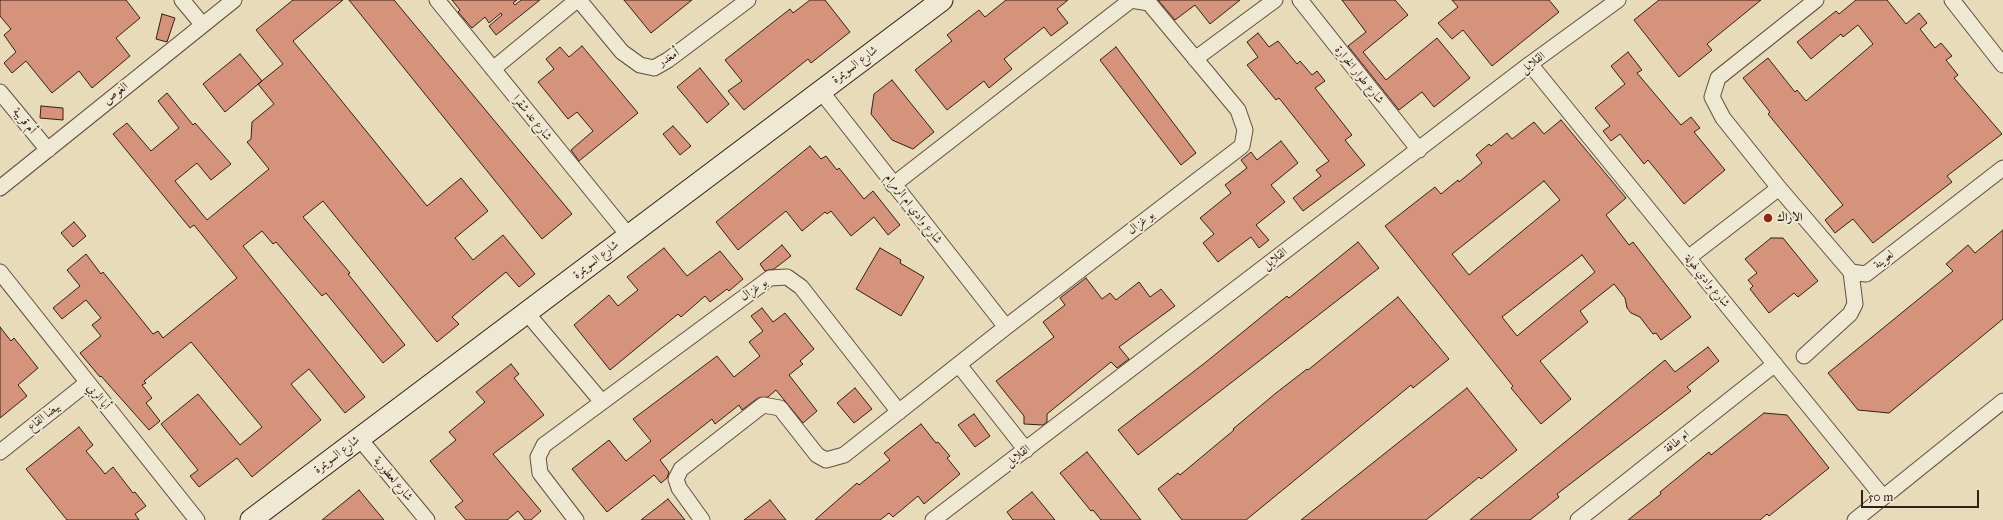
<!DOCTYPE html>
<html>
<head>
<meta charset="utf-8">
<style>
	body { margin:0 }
	#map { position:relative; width:2003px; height:520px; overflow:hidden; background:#e7dbba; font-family:"IM FELL Great Primer",serif }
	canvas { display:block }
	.scale { position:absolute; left:1861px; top:490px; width:118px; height:18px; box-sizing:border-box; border:2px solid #342017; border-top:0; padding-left:5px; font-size:12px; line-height:14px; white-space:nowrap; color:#342017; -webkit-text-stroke:3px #efe8d2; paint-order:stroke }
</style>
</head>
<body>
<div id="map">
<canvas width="2003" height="520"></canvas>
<div class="scale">50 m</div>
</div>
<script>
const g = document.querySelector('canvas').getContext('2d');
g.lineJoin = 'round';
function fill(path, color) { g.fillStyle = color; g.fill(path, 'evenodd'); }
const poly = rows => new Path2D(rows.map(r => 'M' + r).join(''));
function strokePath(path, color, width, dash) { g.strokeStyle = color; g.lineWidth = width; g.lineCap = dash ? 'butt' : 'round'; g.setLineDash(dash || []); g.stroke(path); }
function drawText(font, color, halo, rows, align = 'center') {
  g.font = font + ' "IM FELL Great Primer",Amiri,serif'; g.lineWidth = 4; g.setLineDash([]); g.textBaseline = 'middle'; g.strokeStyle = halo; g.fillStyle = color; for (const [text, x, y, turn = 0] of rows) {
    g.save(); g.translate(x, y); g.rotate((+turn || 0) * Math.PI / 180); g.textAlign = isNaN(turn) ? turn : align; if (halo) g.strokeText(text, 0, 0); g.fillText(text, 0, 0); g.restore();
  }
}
const building = poly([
	[0,0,126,0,140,18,116,38,130,56,92,88,79,71,52,93,26,61,12,73,4,63,16,52,4,35,11,29,0,16,0,0],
	[293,0,343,0,293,41,427,206,461,178,488,211,455,238,473,260,503,235,535,274,519,287,506,272,452,317,459,324,437,342,323,201,303,217,350,273,348,274,405,345,383,363,326,293,322,296,276,242,273,244,262,231,243,246,365,397,345,413,309,369,291,384,321,420,252,477,237,458,199,487,190,476,198,470,161,424,198,394,240,445,262,427,191,342,144,381,146,383,142,385,152,398,146,403,160,421,149,430,101,376,100,377,80,353,101,336,92,325,101,318,86,300,62,319,53,308,80,286,67,270,86,254,101,274,103,272,153,334,158,331,163,338,237,278,194,225,190,228,113,134,127,123,151,151,179,128,158,101,167,93,193,125,195,123,231,164,211,180,197,163,175,181,207,220,269,169,247,142,251,139,252,122,274,104,258,84,283,64,256,30,293,0],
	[349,0,394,0,572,214,542,239,349,0],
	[452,0,517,0,513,3,515,5,521,0,540,0,496,35,489,26,502,15,501,13,489,23,485,17,472,28,458,12,460,10,452,0],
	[624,0,692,0,651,33,624,0],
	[810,0,825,0,850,32,811,63,808,59,744,110,728,91,742,81,725,60,790,9,793,13,810,0],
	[1006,0,1068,0,1057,9,1068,23,1051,36,1044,27,1004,59,1012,69,989,88,984,81,947,110,915,70,952,41,947,35,979,10,985,17,1006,0],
	[1158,0,1240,0,1210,24,1195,5,1175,20,1158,0],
	[1342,0,1395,0,1408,15,1363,52,1386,80,1437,38,1470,78,1434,107,1422,92,1399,110,1348,46,1366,32,1342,0],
	[1452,0,1549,0,1559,12,1492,66,1463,30,1452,39,1438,23,1458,7,1452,0],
	[1659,0,1761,0,1707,44,1712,50,1679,77,1634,20,1659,0],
	[1856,0,1887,0,1906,24,1919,13,1927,23,1920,29,1935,48,1941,43,1952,56,1946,60,1958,75,1954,78,2002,134,1947,176,1952,182,1873,243,1853,219,1835,233,1825,220,1843,205,1768,114,1770,112,1743,78,1768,58,1795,92,1797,90,1806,101,1873,44,1858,25,1843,37,1841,34,1811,59,1797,42,1836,11,1839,14,1856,0],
	[162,14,175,18,167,42,156,39,162,14],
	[1258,33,1269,47,1278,41,1297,64,1300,61,1312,75,1317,71,1325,81,1315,88,1352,135,1345,140,1365,165,1303,211,1293,198,1321,176,1316,170,1329,161,1279,98,1276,100,1247,65,1258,57,1247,42,1258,33],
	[582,46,638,113,579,161,571,150,593,131,577,112,568,119,538,82,554,69,546,59,560,47,569,57,582,46],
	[1116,47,1196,153,1181,165,1100,60,1116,47],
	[1628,52,1642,70,1637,73,1681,125,1691,117,1700,128,1694,132,1725,170,1684,204,1648,160,1644,164,1620,134,1611,141,1603,131,1610,126,1595,108,1625,84,1611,66,1628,52],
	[240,54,262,81,225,112,203,84,240,54],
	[700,68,729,104,707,123,677,87,700,68],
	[892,80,934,132,913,149,892,140,871,114,874,94,892,80],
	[41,106,63,108,63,120,40,118,41,106],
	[1561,120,1626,198,1606,215,1629,245,1633,242,1691,317,1661,340,1656,333,1653,334,1640,317,1631,313,1627,308,1625,298,1614,284,1580,311,1588,322,1540,361,1571,399,1541,424,1511,388,1513,386,1385,226,1435,187,1441,194,1458,180,1459,182,1482,163,1476,155,1489,144,1491,146,1507,133,1512,139,1534,122,1544,134,1561,120],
	[1544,181,1560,200,1469,275,1452,254,1544,181],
	[1582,255,1595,272,1517,336,1502,317,1582,255],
	[673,126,691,146,680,155,663,134,673,126],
	[1281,141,1298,163,1271,185,1285,202,1256,225,1269,240,1259,248,1251,237,1218,262,1203,243,1214,234,1200,218,1231,193,1225,185,1247,168,1241,160,1251,152,1257,160,1281,141],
	[810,146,821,159,826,156,837,170,839,168,864,199,873,191,900,225,888,235,874,217,851,236,831,211,827,214,825,212,802,231,786,211,738,250,716,222,810,146],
	[74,222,86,236,73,247,61,233,74,222],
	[2003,230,2003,319,1889,413,1858,410,1828,373,1953,271,1946,264,1968,245,1975,253,2003,230],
	[1771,238,1783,238,1818,281,1798,297,1794,293,1769,313,1750,289,1753,286,1748,280,1757,273,1745,259,1771,238],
	[1358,242,1379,268,1138,455,1118,430,1206,362,1287,296,1289,298,1358,242],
	[782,245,791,256,774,269,765,271,760,264,782,245],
	[664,248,687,276,720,251,743,279,729,291,727,289,710,302,705,296,681,317,678,314,610,370,574,325,609,295,618,306,638,290,627,277,664,248],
	[880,248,901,260,900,263,924,277,901,316,856,289,880,248],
	[1086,278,1102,299,1110,293,1116,300,1139,282,1150,297,1161,289,1175,306,1119,347,1129,359,1117,368,1111,362,1047,414,1047,422,1043,425,1024,424,1024,416,996,381,1054,337,1043,322,1065,305,1060,298,1086,278],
	[1398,297,1449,359,1413,388,1411,385,1246,520,1182,520,1158,489,1178,473,1180,475,1234,430,1233,429,1276,393,1307,369,1308,370,1398,297],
	[762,308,773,322,785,313,814,349,800,361,803,364,789,375,817,411,803,423,776,390,768,397,758,398,742,410,739,405,715,424,712,419,660,460,669,472,667,478,661,483,654,475,607,512,572,469,609,440,626,461,651,441,633,419,717,356,734,377,760,356,749,342,763,331,751,316,762,308],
	[0,327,11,341,14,338,38,368,18,385,27,396,0,418,0,327],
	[1708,347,1719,361,1687,387,1691,391,1557,494,1559,497,1530,520,1470,520,1665,360,1675,372,1708,347],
	[511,364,519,374,514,378,544,415,493,454,541,511,531,520,525,520,518,511,507,520,466,520,455,507,463,501,430,461,456,440,449,432,485,402,476,392,511,364],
	[855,388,872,409,854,423,837,403,855,388],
	[1467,388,1517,450,1481,479,1479,477,1426,520,1301,520,1467,388],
	[1764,413,1787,415,1829,468,1769,516,1767,514,1760,520,1628,520,1661,494,1660,492,1709,452,1711,455,1764,413],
	[974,414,990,436,975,447,958,425,974,414],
	[921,424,936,443,938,442,950,456,947,458,960,474,924,504,918,496,893,517,889,513,880,520,815,520,857,483,859,485,890,460,884,453,921,424],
	[79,427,93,445,86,451,101,469,105,474,113,467,133,493,135,492,146,506,135,514,139,520,67,520,26,469,79,427],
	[1087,452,1123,497,1141,520,1101,520,1093,510,1091,511,1060,473,1087,452],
	[359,490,384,520,322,520,359,490],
	[1032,492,1055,520,1013,520,1007,512,1032,492],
	[668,499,685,520,641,520,668,499],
	[770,500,786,520,744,520,770,500]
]);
fill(building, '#d5937c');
strokePath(building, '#342017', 1);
const street = poly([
	[182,0,202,24],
	[437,0,628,235],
	[579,0,622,52,640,65,654,68,668,60,748,0],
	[1300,0,1419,150],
	[1816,0,1718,78,1712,97,1723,118,1779,188,1851,272,1866,274,2003,168],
	[1952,0,2003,65],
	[1195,59,1275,0],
	[1530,64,1883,497],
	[493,69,577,0],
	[820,90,1006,327],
	[0,92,48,150],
	[0,188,234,0],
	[1688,258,1779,188],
	[0,272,197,520],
	[526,312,602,402],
	[1804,356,1850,314,1855,304,1851,272],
	[959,365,1026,450],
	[359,438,427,520],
	[0,452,87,383],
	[576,520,540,473,538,457,544,445,770,278,787,277,801,287,899,412],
	[702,520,679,488,676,479,681,469,763,405,780,408,817,455,826,460,844,455,1006,327,1242,146,1245,130,1238,110,1149,3,1131,0,893,185],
	[933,520,1530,64,1618,0],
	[1578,520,1775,364],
	[1855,520,2003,401]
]);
const secondary = poly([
	[251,520,942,0]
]);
strokePath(street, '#614f40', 17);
strokePath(secondary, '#342017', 23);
strokePath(street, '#efe8d2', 15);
strokePath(secondary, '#efe8d2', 21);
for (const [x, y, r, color] of [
	[1768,218,5,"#8f2418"]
]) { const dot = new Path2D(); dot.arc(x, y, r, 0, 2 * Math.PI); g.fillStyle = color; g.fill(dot); strokePath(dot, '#efe8d2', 1.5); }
drawText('12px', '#342017', '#efe8d2', [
	["أمغدر",669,58,-32],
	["القلايل",1533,63,-37],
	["شارع السويمرة",855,65,-37],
	["شارع طوار الخرارة",1359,75,51],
	["الغوص",116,94,-39],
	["شارع عد شقرا",532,118,51],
	["أم قريبة",24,121,51],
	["شارع وادي ام الرمرام",913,209,52],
	["بو غزال",1141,223,-38],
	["القلايل",1275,259,-37],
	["شارع السويمرة",596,260,-38],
	["لعوينة",1884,260,-38],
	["شارع وادي لهولة",1707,281,51],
	["بو غزال",754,290,-35],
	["أبا الربي",98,397,51],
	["بيضا القاع",44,417,-38],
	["ام طاقة",1677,442,-38],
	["شارع السويمرة",337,455,-37],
	["القلايل",1018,456,-37],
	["شارع لعطورية",393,479,50]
]);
drawText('bold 12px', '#342017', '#efe8d2', [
	["الاراك",1777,218]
], 'left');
</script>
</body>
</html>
